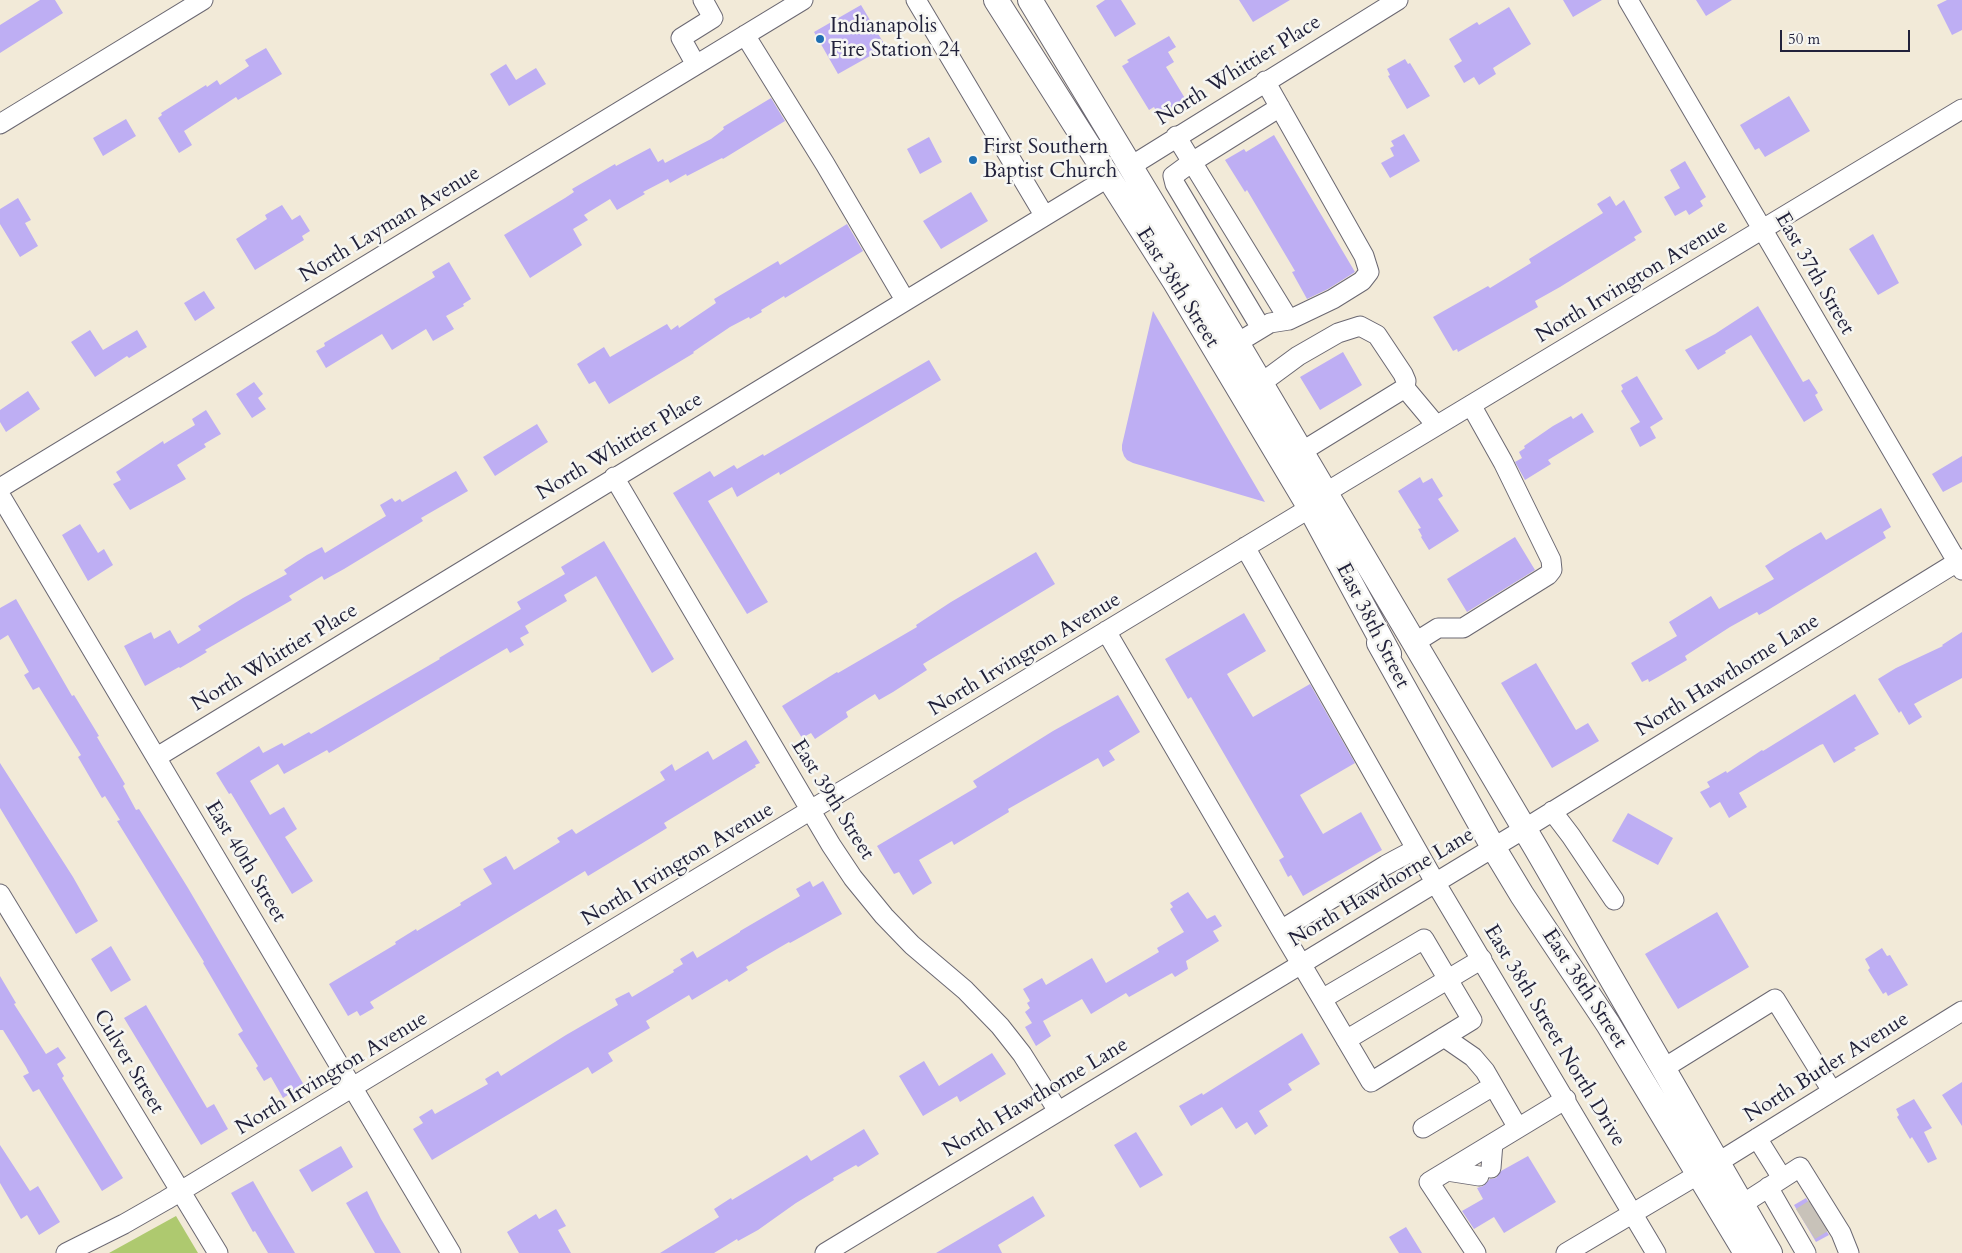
<!DOCTYPE html>
<html>
<head>
<meta charset="utf-8">
<style>
	body { margin:0 }
	#map { position:relative; width:1962px; height:1253px; overflow:hidden; background:#f2ead8; font-family:Cardo,serif }
	canvas { display:block }
	.scale { position:absolute; left:1780px; top:30px; width:130px; height:22px; box-sizing:border-box; border:2px solid #22223b; border-top:0; padding-left:6px; font-size:15px; line-height:18px; white-space:nowrap; color:#22223b; -webkit-text-stroke:4px #f6f6f2; paint-order:stroke }
</style>
</head>
<body>
<div id="map">
<canvas width="1962" height="1253"></canvas>
<div class="scale">50 m</div>
</div>
<script>
const g = document.querySelector('canvas').getContext('2d');
g.lineJoin = 'round';
function fill(path, color) { g.fillStyle = color; g.fill(path, 'evenodd'); }
const poly = rows => new Path2D(rows.map(r => 'M' + r).join(''));
function strokePath(path, color, width, dash) { g.strokeStyle = color; g.lineWidth = width; g.lineCap = dash ? 'butt' : 'round'; g.setLineDash(dash || []); g.stroke(path); }
function drawText(font, color, halo, rows, align = 'center') {
  g.font = font + ' Cardo,serif'; g.lineWidth = 5; g.setLineDash([]); g.textBaseline = 'middle'; g.strokeStyle = halo; g.fillStyle = color; for (const [text, x, y, turn = 0] of rows) {
    g.save(); g.translate(x, y); g.rotate((+turn || 0) * Math.PI / 180); g.textAlign = isNaN(turn) ? turn : align; if (halo) g.strokeText(text, 0, 0); g.fillText(text, 0, 0); g.restore();
  }
}
fill(poly([
	[176,1216,198,1253,109,1253]
]), '#aec96f');
fill(poly([
	[40,0,55,0,63,13,0,53,0,25],
	[1105,0,1121,0,1136,24,1115,37,1096,6],
	[1239,0,1290,0,1253,22],
	[1563,0,1602,0,1573,17],
	[1696,0,1732,0,1706,16],
	[1947,0,1962,0,1962,30,1952,35,1937,5],
	[861,5,886,47,838,74,814,32],
	[1509,7,1531,44,1493,68,1496,74,1479,85,1474,77,1464,83,1454,66,1462,61,1449,39,1477,22,1479,25],
	[1169,36,1176,47,1168,52,1174,62,1166,67,1186,100,1159,116,1154,107,1149,110,1122,66,1129,62,1127,60],
	[266,48,282,74,238,100,236,97,184,131,192,145,179,153,158,118,162,115,161,113,206,85,207,87,217,80,220,85,249,66,245,60],
	[1405,59,1408,64,1410,63,1430,96,1407,109,1388,76,1390,75,1387,69],
	[506,64,516,80,536,68,546,84,509,106,490,74],
	[1789,96,1810,131,1765,157,1759,148,1755,150,1740,125],
	[771,98,785,121,723,159,722,158,687,176,686,174,670,183,668,179,643,192,645,194,617,210,610,199,584,215,588,220,573,229,582,245,530,278,504,235,565,198,574,192,572,189,615,164,616,166,650,148,658,162,663,159,665,163,711,139,724,129,723,127],
	[126,119,136,136,103,156,93,138],
	[1404,134,1420,161,1390,178,1381,163,1394,156,1390,148,1394,146,1391,141],
	[1274,135,1355,272,1328,289,1307,299,1292,272,1295,271,1247,190,1245,192,1225,160,1244,149,1246,152],
	[929,137,942,162,920,174,907,149],
	[1685,161,1706,197,1700,201,1703,206,1689,215,1686,210,1675,216,1664,197,1680,188,1670,170],
	[971,192,988,221,941,249,923,221],
	[1610,196,1616,206,1624,200,1642,232,1634,237,1636,240,1560,287,1535,301,1538,307,1458,352,1457,349,1453,351,1433,317,1488,286,1490,288,1531,263,1529,259,1603,213,1597,204],
	[18,198,31,220,25,223,38,246,20,257,0,224,0,209],
	[282,205,292,220,300,215,310,231,302,236,304,240,255,270,236,239,267,219,265,215],
	[847,224,863,251,785,298,784,296,761,310,762,312,750,319,749,317,730,327,693,352,694,353,609,404,595,381,589,384,577,364,604,347,610,357,667,324,671,330,678,325,679,328,716,303,714,299,778,261,780,265],
	[1873,234,1899,283,1878,295,1849,249],
	[449,262,471,299,463,304,464,306,446,316,454,329,433,341,426,329,392,350,382,334,326,368,316,351,325,346,324,343,435,277,432,272],
	[204,291,215,308,195,321,184,303],
	[1758,306,1803,382,1809,379,1818,393,1815,395,1823,410,1804,422,1751,335,1725,351,1726,353,1698,370,1685,350,1715,334],
	[1153,311,1265,502,1133,463,1127,460,1124,456,1122,450,1122,445],
	[90,330,103,350,137,330,147,347,129,358,127,356,95,377,71,342],
	[1343,352,1362,385,1320,410,1300,377],
	[929,360,941,380,780,475,779,472,737,497,732,487,708,501,768,602,747,614,673,493,710,471,714,477,734,465,737,469,763,454,764,456],
	[1637,376,1663,419,1650,427,1656,438,1640,447,1630,428,1640,422,1621,391,1623,389,1621,385],
	[254,382,263,394,258,398,266,409,252,418,236,394],
	[28,391,40,409,6,432,0,422,0,410],
	[206,410,221,434,204,444,206,447,177,465,186,479,130,510,113,484,121,480,116,472,163,441,164,444,195,425,192,419],
	[1582,413,1594,432,1548,460,1551,464,1525,480,1515,462,1522,458,1519,452,1525,448,1524,446,1553,426,1571,416,1573,419],
	[537,424,548,442,495,476,483,457],
	[1962,456,1962,482,1943,492,1932,474],
	[456,471,468,491,421,518,423,521,344,569,324,580,322,576,289,596,292,600,205,650,207,652,180,668,179,667,145,686,124,646,151,632,154,639,170,630,178,644,201,630,198,626,243,598,287,574,284,570,307,555,322,547,325,553,386,516,380,505,392,498,395,502,400,499,402,502],
	[1420,477,1423,483,1432,478,1443,496,1438,499,1459,531,1429,550,1421,537,1422,536,1418,529,1421,528,1398,491],
	[1881,508,1891,527,1883,532,1886,538,1768,610,1759,615,1757,612,1730,627,1685,656,1687,660,1658,677,1649,682,1648,679,1642,682,1631,663,1677,636,1669,622,1711,596,1719,609,1774,579,1765,566,1792,549,1821,532,1826,540],
	[80,524,98,553,104,549,113,565,88,581,62,535],
	[1515,537,1535,570,1467,612,1447,579],
	[604,541,674,659,652,673,596,576,564,595,567,601,525,626,529,633,520,638,524,645,510,653,507,648,329,753,327,750,284,774,278,764,250,781,270,815,284,807,297,829,285,837,313,881,292,894,231,793,229,794,216,773,259,746,263,753,282,743,284,746,309,732,311,734,440,659,439,658,521,609,517,602,565,574,561,567],
	[1036,552,1055,584,923,664,927,670,893,692,879,700,875,694,846,712,848,717,815,739,811,733,802,738,782,706,837,672,838,673,917,627,916,625,951,602],
	[16,599,72,696,74,695,99,736,97,737,125,784,123,786,136,810,139,809,188,888,304,1085,283,1098,271,1077,264,1081,256,1068,258,1066,238,1034,243,1031,203,963,204,962,117,821,120,820,105,796,102,798,78,757,81,755,39,687,33,690,24,675,29,672,8,635,0,640,0,608],
	[1244,613,1266,651,1227,674,1253,717,1310,684,1355,763,1300,795,1323,834,1361,812,1382,850,1303,896,1291,875,1288,877,1279,860,1284,857,1191,697,1188,699,1165,659],
	[1962,632,1962,678,1914,704,1922,717,1909,725,1901,711,1899,713,1878,679,1896,668,1943,646,1942,645],
	[1536,663,1576,730,1588,723,1599,741,1552,768,1501,683],
	[1855,694,1879,734,1854,748,1856,750,1834,763,1823,744,1820,745,1739,793,1747,807,1729,818,1720,802,1710,808,1700,792,1710,787,1707,782,1726,771,1727,773,1762,750,1763,751],
	[1118,695,1140,732,1109,751,1115,760,1103,767,1098,758,1008,809,1009,812,954,845,952,841,919,860,932,883,913,895,899,872,894,874,877,846,977,787,973,781,1053,731],
	[746,740,760,763,755,765,756,767,664,823,667,828,641,844,588,876,585,871,370,1002,374,1008,360,1016,357,1011,348,1016,329,984,396,944,395,942,416,929,417,931,461,905,460,903,492,884,483,869,506,856,514,870,560,842,557,838,572,829,576,834,665,780,660,772,672,764,675,771,708,751,713,760],
	[0,763,73,877,98,921,76,934,0,808],
	[1628,813,1673,838,1658,865,1612,841],
	[810,881,813,887,823,881,842,914,790,943,789,942,746,967,748,970,729,982,727,979,692,1000,689,995,646,1021,650,1028,608,1053,613,1061,592,1074,588,1067,432,1160,413,1129,423,1123,419,1117,432,1109,435,1114,488,1084,485,1079,498,1071,501,1076,566,1035,618,1005,615,999,629,992,632,997,674,972,673,970,683,964,680,959,693,951,697,958,735,935,740,932,740,931,800,896,796,889],
	[1188,892,1207,919,1215,915,1222,926,1213,931,1219,941,1186,961,1188,969,1175,977,1172,973,1129,997,1126,993,1091,1014,1082,999,1043,1021,1051,1036,1036,1046,1025,1027,1032,1023,1025,1012,1030,1008,1027,1003,1030,1001,1023,989,1042,978,1046,985,1092,958,1106,983,1159,952,1157,948,1184,932,1170,909,1173,907,1170,903],
	[1717,912,1749,967,1678,1009,1645,954],
	[111,946,131,980,111,992,91,959],
	[1882,948,1887,956,1890,955,1908,985,1888,996,1886,992,1883,994,1868,970,1870,968,1865,959],
	[0,976,16,1003,14,1004,46,1054,58,1047,66,1058,57,1064,64,1076,62,1078,123,1178,102,1191,39,1089,33,1092,23,1076,29,1073,26,1067,3,1030,0,1030],
	[146,1005,207,1108,214,1104,228,1129,201,1145,124,1018],
	[1302,1033,1320,1064,1288,1084,1292,1090,1259,1111,1268,1126,1255,1135,1247,1122,1236,1129,1222,1107,1191,1126,1179,1106,1202,1093,1203,1095],
	[992,1053,1006,1074,960,1102,957,1096,923,1116,899,1076,924,1061,939,1086],
	[1962,1082,1962,1126,1942,1095],
	[1914,1099,1932,1128,1924,1132,1937,1159,1928,1163,1912,1137,1910,1139,1897,1117,1899,1115,1896,1109],
	[864,1129,879,1154,858,1167,856,1165,833,1178,834,1180,796,1203,758,1230,738,1241,737,1239,714,1253,660,1253,719,1217,714,1209,731,1198,732,1200,807,1155,811,1161],
	[1136,1132,1163,1175,1140,1188,1114,1145],
	[0,1145,30,1191,38,1186,60,1222,39,1235,27,1215,21,1219,0,1183],
	[341,1146,353,1167,312,1192,299,1170],
	[1528,1156,1556,1202,1504,1233,1494,1217,1474,1229,1462,1211,1483,1199,1477,1188,1483,1186,1490,1179,1496,1178,1501,1171],
	[253,1181,269,1209,295,1253,268,1253,255,1231,253,1232,231,1193],
	[367,1191,381,1219,401,1253,375,1253,346,1203],
	[1033,1196,1045,1216,998,1245,1002,1253,936,1253],
	[1806,1198,1829,1235,1816,1242,1794,1205],
	[556,1209,566,1226,558,1230,571,1253,519,1253,507,1232,536,1214,539,1219],
	[1406,1227,1422,1253,1399,1253,1389,1237]
]), '#beaef3');
strokePath(poly([
	[1801,1217,1820,1205],
	[1810,1231,1829,1219]
]), '#c8c2b9', 19, [19, 9]);
const minor = poly([
	[916,0,1044,215],
	[1628,0,1962,570],
	[745,35,825,164,905,300],
	[696,65,681,38,713,18,703,0],
	[0,124,203,0],
	[1176,136,1289,320],
	[1131,166,1398,0],
	[1261,328,1175,184,1173,176,1192,162,1280,107],
	[1237,343,1270,323,1289,320,1333,299,1362,281,1369,272,1364,256,1265,81],
	[1260,384,1298,356,1338,333,1360,326,1377,335,1403,374,1406,381,1405,388,1301,452],
	[1405,388,1436,425],
	[614,477,831,845,853,878,884,916,912,945,965,990,1000,1026,1022,1054,1058,1111],
	[0,488,803,0],
	[1325,493,1962,109],
	[0,495,451,1253],
	[1245,547,1435,882,1656,1253],
	[1106,631,1281,930,1322,999,1371,1082,1472,1020,1424,939,1322,999],
	[1414,643,1438,628,1463,628,1548,575,1552,570,1551,560,1503,462,1471,405],
	[157,757,1109,177],
	[1552,811,1571,836,1614,900],
	[0,894,218,1253],
	[1281,930,1386,865,1416,849],
	[1444,1037,1473,1057,1485,1071,1518,1128],
	[1346,1040,1482,959],
	[1664,1068,1775,999,1832,1091],
	[1423,1128,1493,1086],
	[1757,1138,1782,1178],
	[1717,1163,1962,1011],
	[1491,1168,1493,1143],
	[1447,1171,1479,1176],
	[1768,1187,1806,1253],
	[1741,1205,1800,1167,1841,1233,1849,1253],
	[66,1253,124,1224,166,1200,1310,508],
	[825,1253,1524,829,1962,559],
	[1476,1253,1429,1182,1566,1099],
	[1566,1253,1699,1174]
]);
const major = poly([
	[996,0,1175,282,1310,508,1389,654,1379,643],
	[1030,0,1237,343,1537,850,1770,1253],
	[1379,643,1493,847,1522,895,1608,1024,1746,1253]
]);
strokePath(minor, '#6b6872', 21);
strokePath(major, '#6b6872', 26);
strokePath(minor, '#fff', 19);
strokePath(major, '#fff', 24);
for (const [x, y, r, color] of [
	[820,39,5,"#1f6fb2"],
	[973,160,5,"#1f6fb2"]
]) { const dot = new Path2D(); dot.arc(x, y, r, 0, 2 * Math.PI); g.fillStyle = color; g.fill(dot); strokePath(dot, '#f6f6f2', 2); }
drawText('21px', '#22223b', '#f6f6f2', [
	["Indianapolis",830,27],
	["Fire Station 24",830,51],
	["First Southern",983,148],
	["Baptist Church",983,172]
], 'left');
drawText('21px', '#22223b', '#f6f6f2', [
	["North Whittier Place",1239,71,-32],
	["North Layman Avenue",390,225,-31],
	["East 37th Street",1814,274,60],
	["North Irvington Avenue",1632,282,-31],
	["East 38th Street",1177,288,58],
	["North Whittier Place",620,447,-31],
	["East 38th Street",1372,626,63],
	["North Irvington Avenue",1025,655,-31],
	["North Whittier Place",275,658,-31],
	["North Hawthorne Lane",1728,676,-32],
	["East 39th Street",832,800,58],
	["East 40th Street",245,862,59],
	["North Irvington Avenue",678,865,-31],
	["North Hawthorne Lane",1382,888,-31],
	["East 38th Street",1584,989,57],
	["East 38th Street North Drive",1554,1036,59],
	["Culver Street",128,1062,59],
	["North Butler Avenue",1827,1068,-32],
	["North Irvington Avenue",332,1074,-31],
	["North Hawthorne Lane",1036,1098,-31]
]);
</script>
</body>
</html>
